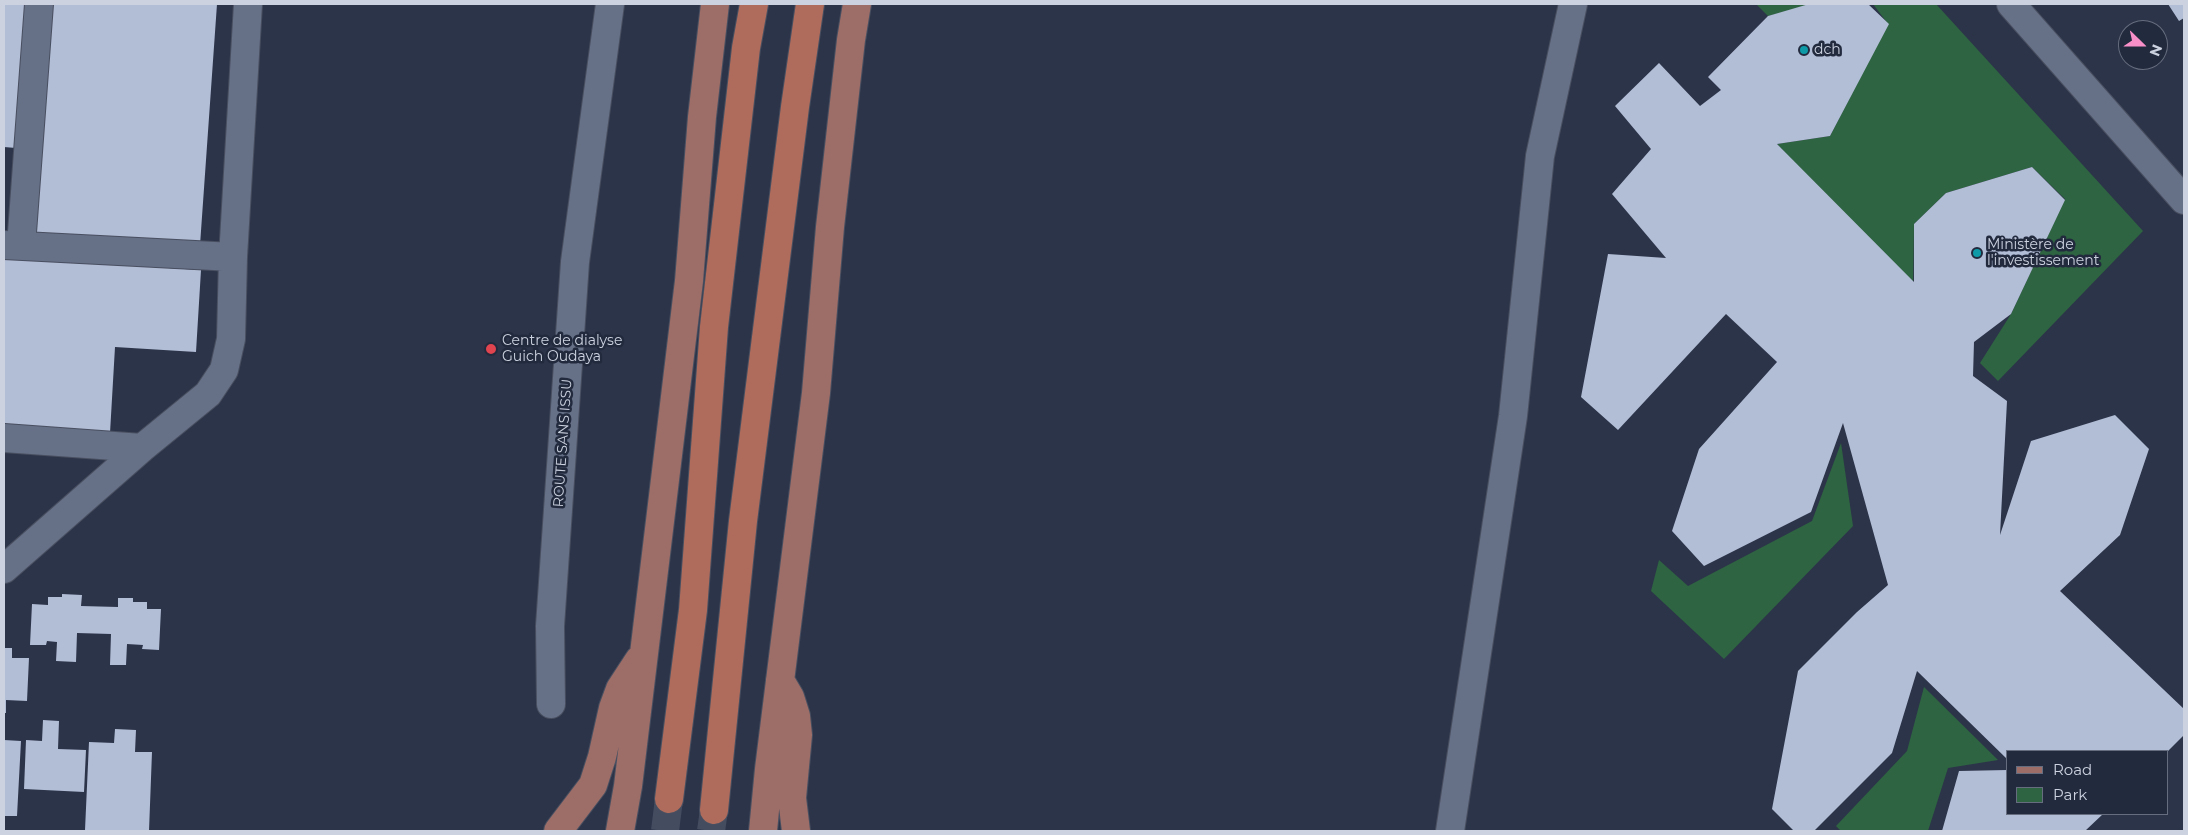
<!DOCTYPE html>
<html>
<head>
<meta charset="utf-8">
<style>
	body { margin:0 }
	#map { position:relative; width:2188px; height:835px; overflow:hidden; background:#2c3449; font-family:Montserrat,sans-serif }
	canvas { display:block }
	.frame { position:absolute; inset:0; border:5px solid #ccd2df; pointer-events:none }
	.legend { position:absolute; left:2006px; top:750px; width:162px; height:65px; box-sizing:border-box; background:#222a3e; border:1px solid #666d7e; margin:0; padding:6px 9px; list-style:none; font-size:15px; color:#ccd2df }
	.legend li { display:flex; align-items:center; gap:10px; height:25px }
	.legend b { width:25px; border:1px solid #666d7e }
	.north { position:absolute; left:2118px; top:20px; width:50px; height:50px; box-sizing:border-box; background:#222a3e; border:1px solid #666d7e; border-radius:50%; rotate:112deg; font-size:14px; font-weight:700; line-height:20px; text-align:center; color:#ccd2df }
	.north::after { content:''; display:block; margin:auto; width:18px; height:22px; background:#f98fc8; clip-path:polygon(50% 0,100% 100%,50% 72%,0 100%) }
</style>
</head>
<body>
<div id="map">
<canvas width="2188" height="835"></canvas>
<div class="frame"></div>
<ul class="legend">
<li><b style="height:6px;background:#9d6d67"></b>Road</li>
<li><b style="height:14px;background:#2e6441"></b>Park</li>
</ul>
<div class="north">N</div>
</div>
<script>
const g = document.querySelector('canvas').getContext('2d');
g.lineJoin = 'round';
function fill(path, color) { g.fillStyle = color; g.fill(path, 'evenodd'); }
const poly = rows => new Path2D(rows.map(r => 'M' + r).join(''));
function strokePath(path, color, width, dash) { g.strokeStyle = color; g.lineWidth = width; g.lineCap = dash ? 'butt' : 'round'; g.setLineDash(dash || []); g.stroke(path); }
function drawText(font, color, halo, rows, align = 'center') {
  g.font = font + ' Montserrat,sans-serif'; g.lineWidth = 5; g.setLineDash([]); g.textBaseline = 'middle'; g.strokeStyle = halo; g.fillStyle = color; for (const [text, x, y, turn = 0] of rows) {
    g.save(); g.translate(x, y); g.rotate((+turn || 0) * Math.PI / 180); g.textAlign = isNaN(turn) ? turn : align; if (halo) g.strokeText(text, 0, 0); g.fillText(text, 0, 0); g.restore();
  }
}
fill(poly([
	[1756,4,1814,4,1768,16],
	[1873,4,1936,4,2143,231,1998,381,1980,363,2011,314,2065,199,2032,167,1946,193,1914,224,1913,288,1777,144,1830,136,1888,24],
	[1841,443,1853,526,1724,659,1651,591,1659,560,1688,586,1812,521],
	[1924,687,1998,760,1948,768,1928,831,1841,831,1836,826,1907,751]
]), '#2e6441');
fill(poly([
	[4,4,25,4,16,148,4,147],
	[49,4,217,4,200,245,32,233],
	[1809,4,1868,4,1889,24,1830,136,1777,144,1914,282,1914,224,1946,193,2032,167,2065,200,2011,314,1974,342,1973,376,2007,401,2000,535,2031,441,2115,415,2149,449,2120,535,2060,591,2184,709,2184,735,2168,751,2007,751,2007,759,1917,671,1892,753,1814,831,1794,831,1772,809,1798,671,1857,612,1888,585,1843,423,1811,512,1704,566,1672,531,1699,449,1777,362,1726,314,1618,430,1581,397,1608,254,1666,258,1612,194,1651,149,1615,106,1659,63,1700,106,1721,90,1708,77,1768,16],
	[2168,4,2184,4,2184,18,2179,21],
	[4,258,201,270,196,352,115,347,110,433,4,427],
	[62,594,82,595,81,606,118,607,118,598,133,598,133,602,147,602,147,609,161,609,159,650,142,649,143,645,127,644,126,665,110,665,111,634,77,633,76,662,56,661,57,642,47,641,46,645,30,645,32,604,48,605,48,597,62,597],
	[4,648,12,648,12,658,29,658,27,701,6,700,6,713,4,713],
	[43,720,59,721,58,749,86,750,84,792,24,789,26,740,42,741],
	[115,729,136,730,135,752,152,752,149,831,85,830,89,742,114,743],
	[4,740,21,741,17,816,4,816],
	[2007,770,2007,814,2103,814,2085,831,1942,831,1959,771]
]), '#b2bdd6');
strokePath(poly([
	[665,831,669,799],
	[711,831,714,810]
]), '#444c60', 28, [28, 14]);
const minor = poly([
	[2011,4,2184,200],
	[4,245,233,257],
	[21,246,39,4],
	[4,438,142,448],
	[4,569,142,448,208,394,224,370,231,339,233,257,248,4],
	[551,704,550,626,575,262,610,4],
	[1450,831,1513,416,1540,156,1573,4]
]);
const primary = poly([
	[780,680,790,697,796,716,798,735,792,798,796,831],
	[558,831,593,785,602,757,613,708,620,689,639,660],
	[620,831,628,786,689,281,702,117,715,4],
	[763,831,769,769,816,393,830,227,851,40,857,4]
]);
const trunk = poly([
	[669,799,693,610,714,327,746,48,754,4],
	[714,810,743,521,795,107,810,4]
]);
strokePath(minor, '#484f60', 30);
strokePath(primary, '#484f60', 30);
strokePath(trunk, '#484f60', 30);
strokePath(minor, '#667087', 28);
strokePath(primary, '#9d6d67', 28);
strokePath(trunk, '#af6c5c', 28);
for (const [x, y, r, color] of [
	[1804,50,5,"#0f9aa8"],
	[1977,253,5,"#0f9aa8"],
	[491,349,6,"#e0444e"]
]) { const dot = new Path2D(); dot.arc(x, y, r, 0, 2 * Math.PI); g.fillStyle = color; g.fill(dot); strokePath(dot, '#222a3e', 2); }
drawText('14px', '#ccd2df', '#222a3e', [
	["dch",1814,50],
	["Ministère de",1987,245],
	["l'investissement",1987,261],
	["Centre de dialyse",502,341],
	["Guich Oudaya",502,357]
], 'left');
drawText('14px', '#ccd2df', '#222a3e', [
	["ROUTE SANS ISSU",563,443,-86]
]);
</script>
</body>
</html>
